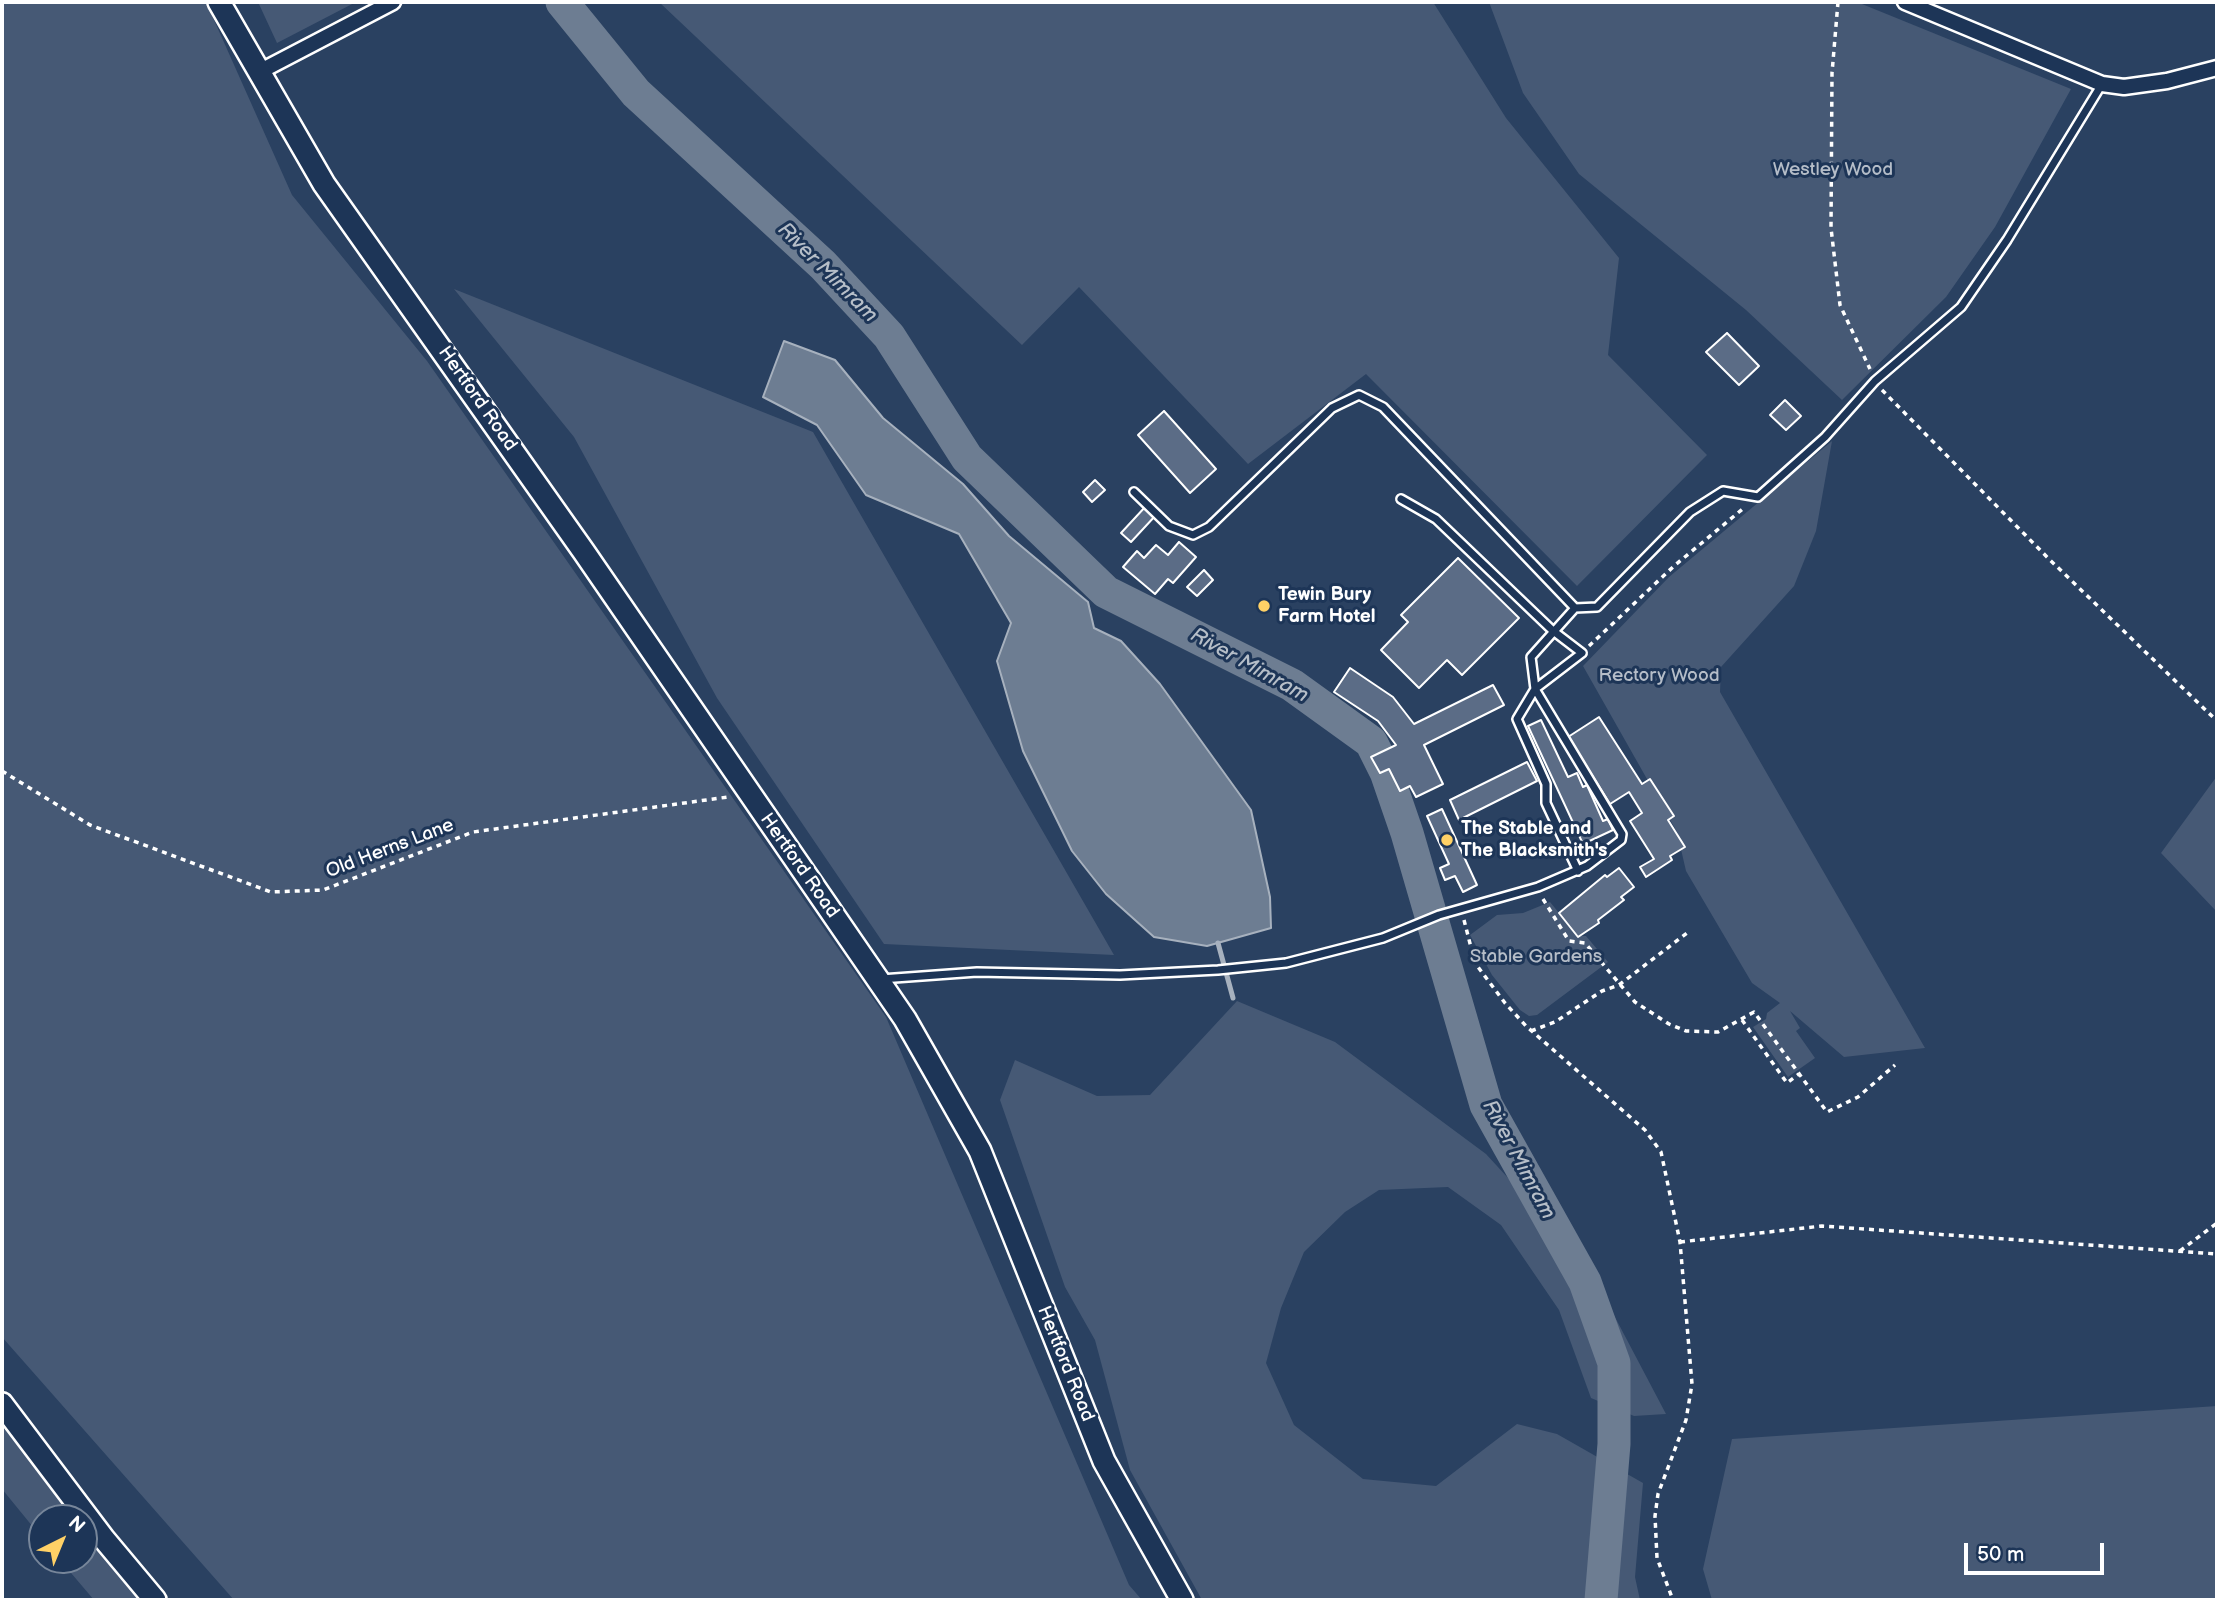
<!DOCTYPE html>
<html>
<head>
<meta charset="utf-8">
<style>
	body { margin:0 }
	#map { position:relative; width:2219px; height:1602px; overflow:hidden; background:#2a4161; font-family:"Balsamiq Sans",sans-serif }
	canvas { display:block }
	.frame { position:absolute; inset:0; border:4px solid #fff; pointer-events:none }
	.north { position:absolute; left:28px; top:1504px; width:70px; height:70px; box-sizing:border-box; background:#1d3557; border:2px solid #77869a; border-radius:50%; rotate:43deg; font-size:19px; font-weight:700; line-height:28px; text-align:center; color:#fff }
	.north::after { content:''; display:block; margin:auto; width:24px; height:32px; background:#ffd166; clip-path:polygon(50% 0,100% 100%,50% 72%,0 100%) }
	.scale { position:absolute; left:1964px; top:1543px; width:140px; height:32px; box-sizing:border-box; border:4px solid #fff; border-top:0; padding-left:9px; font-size:21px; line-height:24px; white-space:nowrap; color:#fff; -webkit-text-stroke:5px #1d3557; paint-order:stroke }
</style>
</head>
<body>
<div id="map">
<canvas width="2219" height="1602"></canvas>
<div class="frame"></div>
<div class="north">N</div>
<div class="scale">50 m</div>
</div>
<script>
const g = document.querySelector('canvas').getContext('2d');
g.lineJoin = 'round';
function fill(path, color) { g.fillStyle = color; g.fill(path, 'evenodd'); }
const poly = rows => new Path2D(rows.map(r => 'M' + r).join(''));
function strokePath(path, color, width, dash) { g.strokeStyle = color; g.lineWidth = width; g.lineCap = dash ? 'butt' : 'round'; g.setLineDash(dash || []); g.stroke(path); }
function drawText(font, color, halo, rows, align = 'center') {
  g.font = font + ' "Balsamiq Sans",sans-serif'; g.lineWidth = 6; g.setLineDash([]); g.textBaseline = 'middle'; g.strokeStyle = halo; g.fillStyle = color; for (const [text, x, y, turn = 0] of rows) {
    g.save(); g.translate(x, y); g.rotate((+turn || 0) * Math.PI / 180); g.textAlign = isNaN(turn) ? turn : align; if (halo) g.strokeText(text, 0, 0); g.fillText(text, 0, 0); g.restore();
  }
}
fill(poly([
	[2,2,206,2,292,195,427,361,886,1017,1129,1585,1142,1600,234,1600,2,1337],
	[258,2,356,2,277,43],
	[659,2,1433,2,1506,118,1619,258,1608,355,1707,455,1577,586,1366,374,1248,464,1079,287,1022,345],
	[1489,2,1857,2,2071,89,1995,227,1946,297,1842,400,1746,310,1579,174,1523,93],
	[454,289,813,432,1114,955,884,944,717,698,574,437],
	[1832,441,1816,531,1794,586,1721,667,1720,692,1925,1048,1844,1057,1790,1011,1800,1028,1796,1031,1815,1058,1788,1077,1753,1027,1766,1019,1767,1013,1780,1003,1752,983,1686,871,1677,832,1583,666,1669,577],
	[2217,776,2217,912,2161,853],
	[1550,902,1578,936,1586,936,1608,962,1537,1015,1529,1016,1520,1010,1492,975,1470,935,1497,915,1523,913],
	[1237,1001,1335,1042,1486,1154,1587,1264,1666,1414,1634,1416,1591,1398,1559,1310,1501,1225,1448,1187,1379,1190,1345,1212,1304,1252,1281,1308,1266,1363,1294,1425,1363,1479,1436,1486,1517,1424,1557,1434,1643,1483,1635,1577,1640,1600,1202,1600,1130,1470,1095,1340,1065,1287,1000,1100,1015,1060,1097,1096,1150,1095],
	[2217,1406,2217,1600,1712,1600,1703,1569,1732,1439],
	[2,1426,75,1518,42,1518,42,1538,2,1489],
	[84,1529,142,1600,94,1600,60,1560,84,1560]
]), '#465975');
const water = poly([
	[784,341,835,360,883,418,963,484,1009,536,1088,602,1094,628,1121,641,1160,684,1251,810,1270,897,1271,928,1207,946,1154,937,1106,894,1072,851,1023,751,997,661,1011,623,959,534,866,495,817,425,763,397,784,341]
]);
fill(water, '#6d7d92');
strokePath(water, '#a7b1be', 2);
strokePath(poly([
	[1218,943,1233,998]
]), '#a7b1be', 5);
strokePath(poly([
	[562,2,636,93,823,265,889,336,967,458,1106,592,1292,685,1371,742,1386,772,1407,833,1486,1105,1585,1282,1614,1363,1614,1444,1601,1600]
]), '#6d7d92', 33);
const building = poly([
	[1727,333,1759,366,1739,385,1706,352,1727,333],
	[1785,400,1801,416,1786,430,1770,415,1785,400],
	[1164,411,1216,469,1190,493,1138,435,1164,411],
	[1095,480,1105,490,1092,502,1083,492,1095,480],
	[1146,506,1156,515,1131,542,1121,533,1146,506],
	[1179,542,1196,557,1173,583,1168,579,1155,594,1123,567,1137,551,1144,558,1156,545,1168,555,1179,542],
	[1458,558,1519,618,1462,675,1447,660,1419,688,1381,650,1408,622,1401,615,1458,558],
	[1204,570,1213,580,1197,596,1187,587,1204,570],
	[1350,668,1393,697,1414,724,1493,685,1504,705,1424,745,1443,784,1416,797,1410,786,1400,791,1389,769,1380,773,1371,757,1396,745,1378,721,1334,692,1350,668],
	[1599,717,1642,784,1650,779,1674,816,1668,820,1685,847,1670,856,1672,860,1646,877,1640,867,1654,859,1630,821,1642,813,1629,792,1610,804,1568,737,1599,717],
	[1541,720,1568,777,1577,773,1583,787,1587,785,1603,821,1608,819,1613,830,1583,844,1528,726,1541,720],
	[1527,762,1537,781,1459,820,1450,800,1527,762],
	[1442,809,1477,885,1463,892,1455,876,1445,880,1440,868,1449,864,1427,816,1442,809],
	[1619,868,1634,887,1621,897,1624,900,1598,920,1599,923,1578,937,1559,913,1605,875,1607,877,1619,868]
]);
fill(building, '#5b6c86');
strokePath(building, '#fff', 2);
const lane = poly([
	[1134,492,1169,526,1193,535,1209,527,1332,408,1359,395,1383,407,1575,608],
	[1401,499,1436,519,1552,630,1582,653,1535,689,1517,719,1546,784,1546,803,1578,871],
	[881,979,977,972,1120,975,1218,970,1286,963,1383,938,1439,915,1538,887,1587,866,1621,840,1622,834,1535,689,1531,657,1575,608,1597,607,1690,512,1723,491,1758,497,1825,437,1875,381,1961,307,2007,240,2102,84]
]);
const street = poly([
	[1905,2,2102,84,2124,87,2167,81,2217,68],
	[257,73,393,2]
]);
const secondary = poly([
	[219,2,324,184,584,552,905,1019,980,1151,1104,1461,1182,1600],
	[2,1404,104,1539,155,1600]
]);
strokePath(lane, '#fff', 12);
strokePath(street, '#fff', 19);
strokePath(secondary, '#fff', 26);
strokePath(poly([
	[1838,2,1832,73,1831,228,1840,305,1870,369],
	[1882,390,2049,559,2217,721],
	[1589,646,1674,566,1745,507],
	[2,771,90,825,271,892,323,890,473,832,728,797],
	[1543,899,1569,941,1585,943,1635,1002,1669,1024,1686,1031,1718,1032,1754,1012,1827,1112,1858,1097,1895,1065],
	[1464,920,1475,963,1505,1003,1526,1026,1645,1130,1661,1152,1680,1242,1692,1384,1686,1420,1658,1494,1655,1516,1657,1558,1673,1600],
	[1742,1020,1787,1083,1799,1074],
	[1531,1031,1555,1022,1602,991,1619,985,1687,933],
	[1680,1242,1822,1226,2217,1254],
	[2180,1251,2217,1223]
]), '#fff', 3.5, [5, 5]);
strokePath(lane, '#1d3557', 7);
strokePath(street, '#1d3557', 14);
strokePath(secondary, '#1d3557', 21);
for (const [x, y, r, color] of [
	[1264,606,7,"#ffd166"],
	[1447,840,7,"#ffd166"]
]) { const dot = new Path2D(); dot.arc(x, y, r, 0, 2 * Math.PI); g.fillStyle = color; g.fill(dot); strokePath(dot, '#1d3557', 2.5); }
drawText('19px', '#b5bdc8', '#1d3557', [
	["Westley Wood",1833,170],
	["Rectory Wood",1659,676],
	["Stable Gardens",1536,957]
]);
drawText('19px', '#fff', '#1d3557', [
	["Hertford Road",477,399,55],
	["Old Herns Lane",390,849,-21],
	["Hertford Road",799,866,55],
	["Hertford Road",1065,1364,68]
]);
drawText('bold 19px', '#fff', '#1d3557', [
	["Tewin Bury",1278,595],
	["Farm Hotel",1278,617],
	["The Stable and",1461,829],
	["The Blacksmith's",1461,851]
], 'left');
drawText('italic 21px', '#b6bec8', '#1d3557', [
	["River Mimram",827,273,45],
	["River Mimram",1249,666,29],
	["River Mimram",1518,1160,62]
]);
</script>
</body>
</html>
